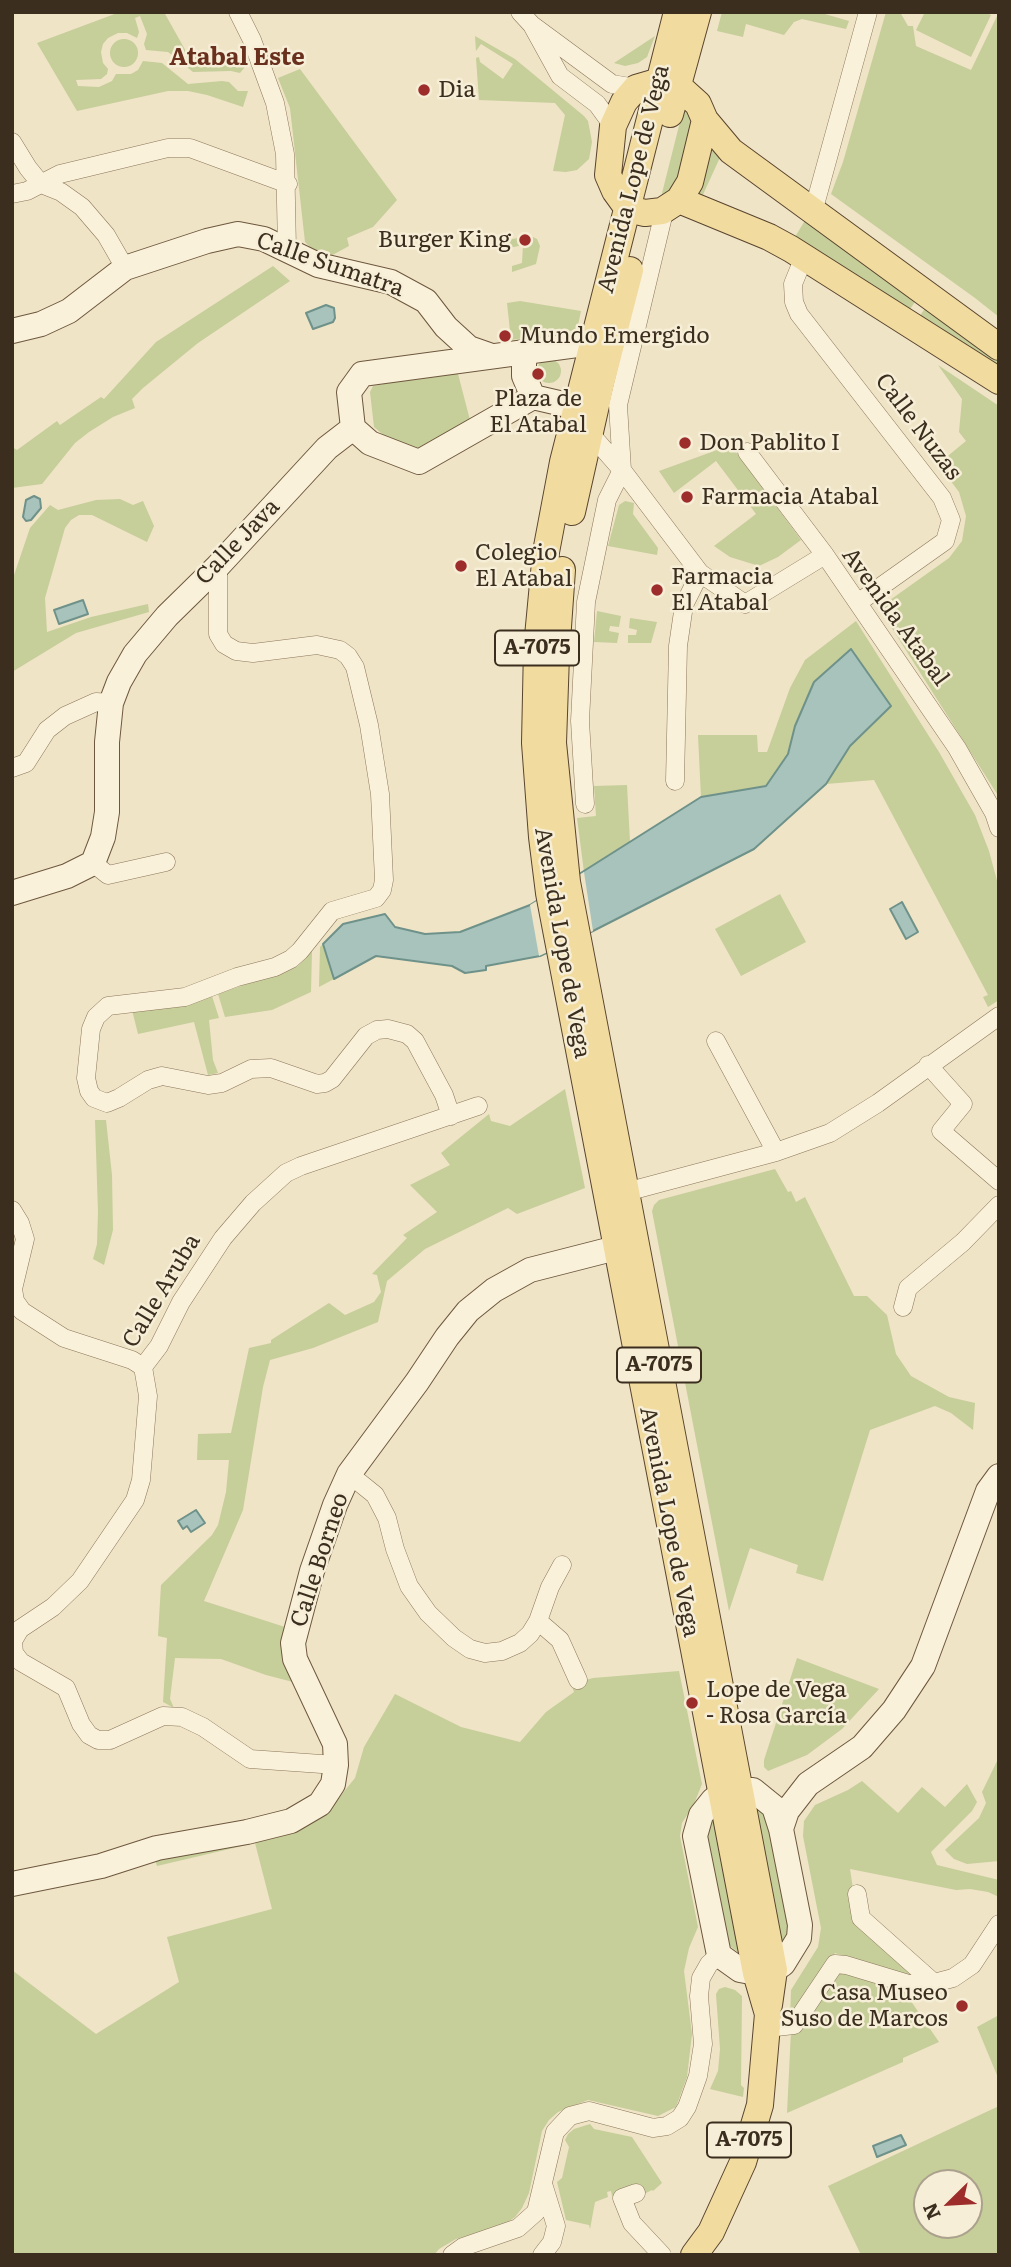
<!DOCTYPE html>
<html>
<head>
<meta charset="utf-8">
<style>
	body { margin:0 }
	#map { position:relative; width:1011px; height:2267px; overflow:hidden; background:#efe4c6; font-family:Literata,serif }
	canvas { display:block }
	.frame { position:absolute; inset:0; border:14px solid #3b2e1f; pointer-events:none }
	.north { position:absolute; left:913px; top:2169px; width:70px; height:70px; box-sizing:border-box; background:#f6eed6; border:2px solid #aba18d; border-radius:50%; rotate:246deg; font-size:19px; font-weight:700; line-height:28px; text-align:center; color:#3b2e1f }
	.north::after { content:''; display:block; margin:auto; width:24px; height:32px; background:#9c2d2a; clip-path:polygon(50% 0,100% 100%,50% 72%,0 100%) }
</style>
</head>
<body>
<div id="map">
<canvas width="1011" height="2267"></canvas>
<div class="frame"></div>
<div class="north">N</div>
</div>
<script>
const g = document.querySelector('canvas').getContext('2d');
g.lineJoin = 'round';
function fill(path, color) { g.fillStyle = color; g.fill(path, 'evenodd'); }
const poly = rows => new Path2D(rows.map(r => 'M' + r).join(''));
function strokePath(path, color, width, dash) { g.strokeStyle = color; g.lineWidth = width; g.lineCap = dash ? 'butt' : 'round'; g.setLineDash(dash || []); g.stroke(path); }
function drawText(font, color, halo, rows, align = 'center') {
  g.font = font + ' Literata,serif'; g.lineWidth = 5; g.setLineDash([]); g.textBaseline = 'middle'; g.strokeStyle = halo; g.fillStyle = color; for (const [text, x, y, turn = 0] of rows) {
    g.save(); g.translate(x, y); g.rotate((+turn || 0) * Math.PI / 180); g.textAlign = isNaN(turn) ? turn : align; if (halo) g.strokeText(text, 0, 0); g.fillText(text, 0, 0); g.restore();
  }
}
fill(poly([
	[120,12,164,12,188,55,245,67,240,73,231,71,193,72,168,52,146,50,144,44,147,34,140,16,135,18,139,32,137,38,127,33,118,33,108,38,103,44,101,52,103,63,108,69,107,74,101,79,76,80,78,86,99,87,112,81,116,74,131,74,138,70,143,61,162,63,188,84,222,81,229,82,238,91,248,91,243,107,207,95,188,91,168,91,77,111,37,43],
	[722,12,818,12,849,21,846,29,802,19,794,22,784,35,746,24,743,37,717,31],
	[886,12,900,12,908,26,913,26,916,46,971,70,999,12,999,317,975,298,831,194,843,162],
	[925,12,985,12,991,15,971,57,916,30],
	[475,36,515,59,584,116,588,121,592,142,589,159,577,170,566,172,553,171,565,115,555,103,479,100,476,58,479,57,480,62,503,79,513,64,481,44,476,51],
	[655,36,647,57,638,63,625,66,614,63],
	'110 53a14 14 0 1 1 28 0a14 14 0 1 1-28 0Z',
	[300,69,397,200,373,227,347,238,349,246,327,258,314,251,305,242,290,108,278,78],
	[684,106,694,123,678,186,660,201],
	[713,142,722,153,701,199,697,198],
	[807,217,918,297,907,314,792,242],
	[531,236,537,239,540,246,536,264,512,272,512,266,522,263,523,245,509,248,509,242,512,239],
	[273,266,290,281,198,343,143,388,132,399,135,408,113,417,89,432,75,443,42,484,12,488,12,447,17,450,57,421,60,425,101,397,104,399,156,342],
	[520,301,581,311,577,330,511,340,507,303],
	[928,304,999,353,999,371,917,320],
	'537 371a12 12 0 1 1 24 0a12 12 0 1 1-24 0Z',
	[938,365,999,406,999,797,881,611,883,605,949,558,962,541,966,516,959,492,938,464,966,441,959,432,962,399],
	[457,370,471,424,416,453,394,444,374,427,370,392,373,386],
	[731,445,801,540,778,557,759,566,730,557,714,546,756,514,716,461,674,493,659,471],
	[120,499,133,505,143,501,154,526,147,542,92,515,79,515,71,520,65,528,45,598,47,632,91,617,148,604,149,612,76,633,12,672,12,581,30,528,50,505,58,510,96,500],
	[625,501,634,503,633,514,658,548,657,555,608,546,619,505],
	[597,611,621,616,619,627,610,626,609,631,619,633,617,643,594,642],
	[630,618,657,622,651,643,628,643,628,635,636,635,637,630,629,628],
	[856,621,939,752,975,815,989,851,999,888,999,1000,988,1007,983,997,988,995,874,780,826,784,850,746,891,706,851,650,814,682,795,726,788,754,766,786,701,797,698,735,757,735,758,752,767,752,790,688,805,660],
	[627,785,630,842,584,872,577,818,596,816,594,786],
	[780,894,806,942,741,976,715,929],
	[323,944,334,979,319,987,320,947],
	[312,951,311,992,272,1010,225,1017,218,994,298,966],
	[212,996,219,1018,209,1020,213,1060,218,1073,208,1075,194,1022,138,1034,132,1010,176,1007],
	[565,1089,585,1188,517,1214,508,1208,425,1249,387,1281,378,1322,313,1348,270,1360,263,1387,243,1510,204,1601,285,1627,281,1647,283,1662,293,1682,266,1675,221,1659,175,1658,170,1699,174,1708,163,1702,167,1638,158,1636,161,1585,212,1535,218,1525,226,1492,229,1460,197,1460,198,1434,231,1433,249,1348,271,1343,271,1340,329,1303,345,1315,374,1302,381,1292,377,1275,372,1274,407,1238,403,1235,437,1212,410,1185,450,1165,441,1153,489,1114,491,1121,510,1126],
	[95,1120,106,1120,112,1175,113,1230,104,1265,93,1259,97,1244,98,1212],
	[775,1169,788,1192,791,1191,796,1202,805,1197,854,1296,867,1296,887,1315,896,1354,911,1376,949,1397,975,1403,973,1430,951,1413,935,1406,870,1430,823,1581,796,1573,798,1565,750,1548,729,1611,652,1211,654,1205,659,1200],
	[797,1658,879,1689,842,1729,807,1755,768,1771,764,1767,764,1760],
	[679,1671,702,1784,694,1804,682,1823,680,1836,698,1927,689,1948,684,1971,692,2034,687,2077,676,2107,658,2116,588,2100,558,2112,549,2120,542,2131,529,2193,522,2208,515,2217,508,2222,491,2229,456,2239,439,2249,434,2255,12,2255,12,1970,96,2034,179,1982,167,1937,272,1909,255,1843,157,1866,154,1856,295,1830,324,1816,355,1778,364,1747,395,1694,461,1727,520,1742,546,1712,574,1692,571,1684,593,1678],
	[999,1757,999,1861,967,1864,954,1859,945,1850,979,1818,986,1803,982,1792],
	[862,1781,898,1813,922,1787,945,1807,967,1784,977,1802,972,1811,931,1852,937,1865,999,1880,999,1897,988,1892,970,1889,956,1890,850,1869,858,1922,920,1974,917,1981,835,1953,790,2022,791,1990,818,1947,821,1928,803,1836,804,1821,815,1805,848,1790],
	[753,1805,767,1816,791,1925,781,1953],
	[717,1814,743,1956,730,1946,706,1835,707,1826],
	[843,1969,904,1991,939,2042,903,2058,903,2062,787,2113,791,2031,834,1972],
	[725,1987,735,1990,742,1996,741,2085,744,2088,743,2097,710,2089,718,2071,720,2049,716,1994,719,1989],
	[999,2015,999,2080,977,2027],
	[999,2106,999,2255,861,2255,828,2186],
	[969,2183,969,2225,927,2225,927,2183],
	[590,2124,594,2129,632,2137,662,2183,653,2191,652,2190,640,2196,623,2193,612,2196,611,2191,607,2192,608,2197,595,2202,590,2229,589,2225,566,2220,557,2182,562,2178,569,2147,565,2140,568,2134,574,2129]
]), '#c6ce9a');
const water = poly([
	[326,305,334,308,335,318,333,322,313,329,306,313,326,305],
	[34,496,40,499,41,508,31,520,26,521,23,517,26,500,34,496],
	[83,600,88,614,59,624,54,610,83,600],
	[851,649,891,706,850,746,826,784,754,849,593,931,540,956,486,966,486,970,465,973,452,966,376,956,334,979,323,944,343,924,385,914,395,927,425,934,460,932,530,905,701,797,766,786,788,754,795,726,814,682,851,649],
	[902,902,918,932,906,939,890,909,902,902],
	[196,1510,205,1523,191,1532,187,1526,183,1529,178,1521,196,1510],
	[901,2135,906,2145,877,2157,873,2146,901,2135]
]);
fill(water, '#a8c3bc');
strokePath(water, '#6e928a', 2);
fill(poly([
	[584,872,593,931,539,956,530,905]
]), '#efe4c6');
const street = poly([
	[238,12,252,40,275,103,285,154,287,249],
	[520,12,532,25,612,84,636,88],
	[533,27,560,76,597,104,613,126],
	[12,142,28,168,41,184,61,192,82,207,106,235,125,268],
	[12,194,27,191,60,174,168,148,190,148,288,184],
	[813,212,868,12],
	[804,257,793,284,794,302,799,314,942,498,951,520,945,541,859,602],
	[587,430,622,470,700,573,745,604,825,555,957,748,994,813,999,828],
	[747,452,825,555],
	[622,470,618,405,665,208],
	[218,566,218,634,224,644,236,651,253,653,317,645,326,647,340,650,348,656,355,667,369,725,380,794,384,880,382,890,376,898,332,911,300,951,291,959,275,967,237,977,185,997,108,1006,96,1017,91,1029,86,1078,89,1091,94,1098,107,1103,119,1098,148,1080,162,1076,208,1085,222,1083,251,1069,271,1068,317,1084,325,1083,332,1079,366,1036,377,1030,388,1029,407,1034,415,1041,444,1095,451,1116],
	[12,768,26,763,47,730,65,716,96,702,111,703],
	[675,781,678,646,684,605,700,573],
	[585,804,580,721,586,602,607,500,622,470],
	[93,863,108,875,166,862],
	[716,1041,776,1152],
	[928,1065,963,1104,941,1131,999,1181],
	[626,1192,776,1152,830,1133,878,1103,999,1016],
	[12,1210,20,1223,25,1239,13,1289,15,1301,22,1311,64,1338,132,1360,143,1367],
	[903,1307,908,1288,963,1242,999,1205],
	[349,1474,375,1495,387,1518,395,1549,409,1586,428,1613,454,1638,470,1649,485,1653,502,1651,520,1643,530,1634,538,1621,550,1587,562,1565],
	[538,1621,560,1640,578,1680],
	[336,1765,250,1759,203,1727,182,1717,163,1716,110,1740,98,1740,89,1735,81,1724,66,1688,21,1662,14,1653,13,1641,20,1629,53,1607,80,1581,135,1500,141,1480,148,1396,143,1367,159,1346,181,1302,223,1238,253,1203,286,1173,301,1166,478,1106],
	[857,1894,861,1918,934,1983],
	[767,2028,794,2025,835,1964,846,1965,909,1984,934,1983,953,1978,972,1965,999,1924],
	[636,2193,622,2198,632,2223,662,2255],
	[452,2255,463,2247,518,2228,536,2212,555,2132,570,2116,589,2111,653,2128,667,2126,680,2118,687,2107,698,2076,703,2044,699,1996,701,1978,709,1964,719,1955],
	[542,2255,552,2242,556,2226,544,2187]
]);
const secondary = poly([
	[12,331,41,324,69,311,125,268,207,241,238,234,264,239,318,265,391,282,426,301,446,327,469,348,489,355],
	[528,352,524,361,524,376,533,397],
	[533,397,576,407],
	[353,428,349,392,362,374,592,343],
	[353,428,370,443,419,462,533,397],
	[12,893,67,876,93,863,103,837,107,812,107,742,111,703,119,682,135,654,167,616,218,566,327,448,353,428],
	[741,1790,753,1790,774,1807,781,1829,800,1925,799,1938,783,1964,774,1970,756,1973,740,1970,719,1955,695,1836,701,1815,713,1800,722,1794,741,1790],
	[781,1829,787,1811,808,1784,862,1747,894,1710,923,1666,988,1491,999,1476],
	[12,1884,101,1866,157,1848,247,1832,291,1821,320,1804,333,1784,336,1765,335,1744,295,1659,293,1643,312,1571,335,1505,349,1474,417,1382,447,1337,468,1311,494,1290,530,1270,616,1248]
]);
const primary = poly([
	[677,12,563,462,546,552,537,647,535,743,542,837,549,893,756,1973,768,2014,760,2105,743,2162,711,2232,694,2255],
	[670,114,698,12],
	[705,120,690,182,679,200,662,211,645,213,628,209,615,191,608,175,613,126,624,102,636,88,660,81,678,86,698,104,705,120,731,151,999,347],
	[679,200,769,237,791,249,999,381],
	[572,512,601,383,630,270],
	[562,570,556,655,553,743,567,882,774,1970,769,2005]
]);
strokePath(street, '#8b765b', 19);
strokePath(secondary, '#6d573e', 26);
strokePath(primary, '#59442f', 28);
strokePath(street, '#faf1da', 18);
strokePath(secondary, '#faf1da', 24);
strokePath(primary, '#f2db9e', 26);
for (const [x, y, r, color] of [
	[424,90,7,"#9c2d2a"],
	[525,240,7,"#9c2d2a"],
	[505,336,7,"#9c2d2a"],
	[538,374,7,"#9c2d2a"],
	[685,443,7,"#9c2d2a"],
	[687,497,7,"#9c2d2a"],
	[461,566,7,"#9c2d2a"],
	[657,590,7,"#9c2d2a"],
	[692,1703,7,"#9c2d2a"],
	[962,2006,7,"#9c2d2a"]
]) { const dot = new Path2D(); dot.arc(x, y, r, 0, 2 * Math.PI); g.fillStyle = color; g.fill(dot); strokePath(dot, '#f6eed6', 2.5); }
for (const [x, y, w] of [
	[537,648,84],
	[659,1365,84],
	[749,2140,84]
]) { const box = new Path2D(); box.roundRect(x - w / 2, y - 17.5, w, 35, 5); g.fillStyle = '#f6eed6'; g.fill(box); strokePath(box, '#3b2e1f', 2); }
drawText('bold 21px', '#3b2e1f', null, [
	["A-7075",537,648],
	["A-7075",659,1365],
	["A-7075",749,2140]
]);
drawText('23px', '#3b2e1f', '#f6eed6', [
	["Dia",438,90],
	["Burger King",511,240,"right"],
	["Mundo Emergido",519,336],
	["Plaza de",538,399,"center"],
	["El Atabal",538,425,"center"],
	["Don Pablito I",699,443],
	["Farmacia Atabal",701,497],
	["Colegio",475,553],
	["El Atabal",475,579],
	["Farmacia",671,577],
	["El Atabal",671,603],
	["Lope de Vega",706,1690],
	["- Rosa García",706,1716],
	["Casa Museo",948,1993,"right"],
	["Suso de Marcos",948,2019,"right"]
], 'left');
drawText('23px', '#3b2e1f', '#f6eed6', [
	["Avenida Lope de Vega",634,179,-76],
	["Calle Sumatra",330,265,19],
	["Calle Nuzas",918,427,53],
	["Calle Java",238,542,-46],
	["Avenida Atabal",895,617,54],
	["Avenida Lope de Vega",562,943,80],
	["Calle Aruba",162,1291,-59],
	["Avenida Lope de Vega",669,1522,79],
	["Calle Borneo",320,1560,-72]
]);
drawText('bold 24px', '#69301e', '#f6eed6', [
	["Atabal Este",237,58]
]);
</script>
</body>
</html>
